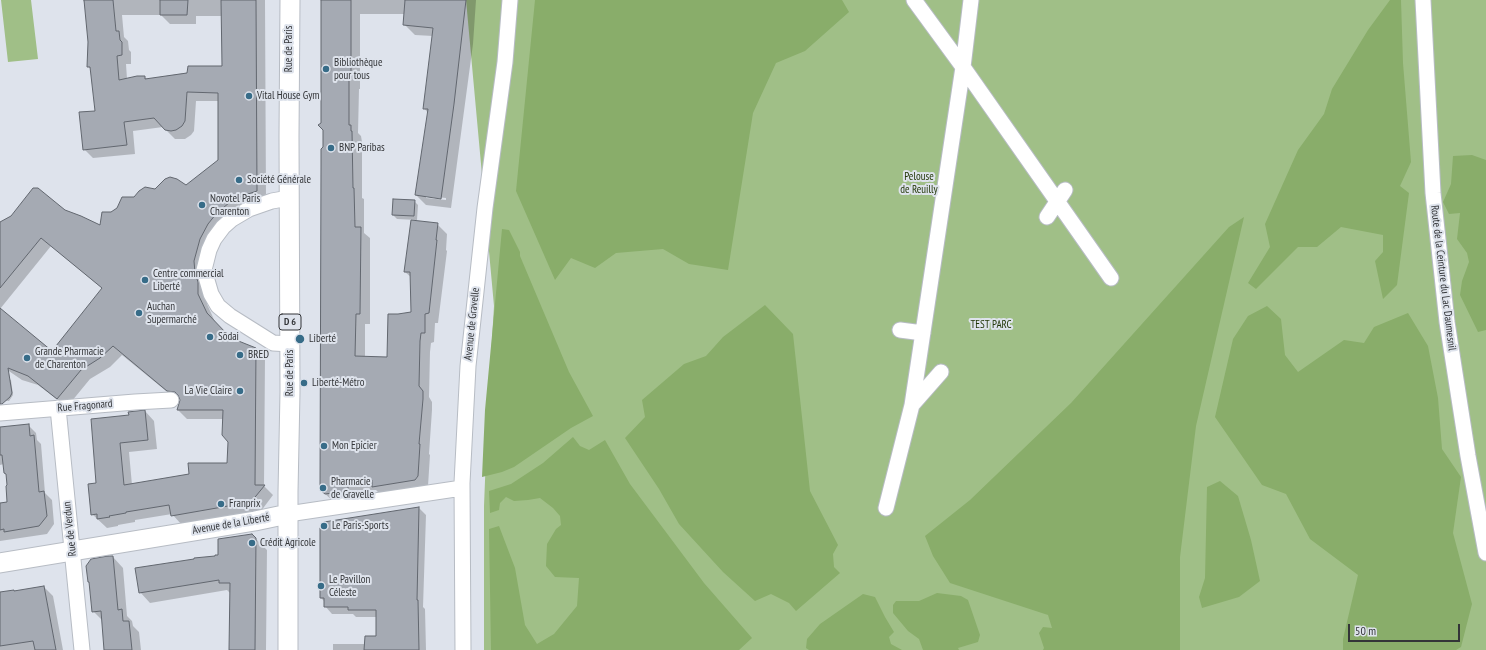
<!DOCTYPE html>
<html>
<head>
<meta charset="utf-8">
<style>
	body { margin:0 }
	#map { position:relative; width:1486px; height:650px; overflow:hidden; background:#dee3ec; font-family:"PT Sans Narrow",sans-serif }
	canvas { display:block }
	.scale { position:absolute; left:1348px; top:624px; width:112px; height:18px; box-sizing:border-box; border:2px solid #333538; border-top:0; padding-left:5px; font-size:12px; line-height:14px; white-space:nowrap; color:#333538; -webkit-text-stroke:3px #dee3ec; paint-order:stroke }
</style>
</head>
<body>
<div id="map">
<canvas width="1486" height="650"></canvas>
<div class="scale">50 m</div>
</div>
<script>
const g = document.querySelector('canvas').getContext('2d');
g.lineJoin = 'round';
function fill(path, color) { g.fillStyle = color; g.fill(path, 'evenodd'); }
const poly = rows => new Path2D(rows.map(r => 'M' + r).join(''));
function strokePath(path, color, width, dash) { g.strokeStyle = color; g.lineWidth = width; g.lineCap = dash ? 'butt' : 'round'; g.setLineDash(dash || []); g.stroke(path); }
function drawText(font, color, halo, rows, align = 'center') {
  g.font = font + ' "PT Sans Narrow",sans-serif'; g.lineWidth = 4; g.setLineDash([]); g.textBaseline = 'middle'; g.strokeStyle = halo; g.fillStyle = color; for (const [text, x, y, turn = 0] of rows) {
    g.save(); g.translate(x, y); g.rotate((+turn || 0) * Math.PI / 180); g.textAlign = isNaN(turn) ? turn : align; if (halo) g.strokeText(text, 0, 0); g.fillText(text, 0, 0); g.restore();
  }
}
fill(poly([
	[1,0,31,0,38,59,8,62],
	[466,0,1486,0,1486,650,484,650,484,506,488,405,494,306]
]), '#a0bf87');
fill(poly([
	[535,0,842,0,849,12,805,51,776,63,753,113,728,270,689,264,663,249,616,253,595,268,571,258,555,280,516,191],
	[1390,0,1401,0,1403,63,1411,162,1400,186,1409,193,1397,285,1383,299,1375,261,1383,252,1383,235,1341,227,1317,247,1298,247,1256,289,1248,283,1270,247,1265,224,1298,150,1324,114,1332,89,1368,30],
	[1472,155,1486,160,1486,330,1478,332,1460,295,1462,281,1469,262,1467,253,1457,239,1460,213,1449,214,1443,202,1451,184,1453,156],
	[1244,217,1196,426,1180,557,1180,650,1043,650,1044,648,1039,633,1043,627,1052,628,1048,615,950,583,933,556,925,536,970,500,1071,403,1229,227],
	[502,229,509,230,520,252,520,256,569,372,593,416,571,428,514,467,502,472,482,477,485,410],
	[765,305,793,334,810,491,838,545,833,554,834,567,840,573,796,611,789,603,771,594,755,601,723,572,679,524,659,489,625,438,645,417,642,400,684,364,706,356,723,337],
	[1267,306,1281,319,1285,355,1298,372,1344,340,1364,343,1374,327,1408,313,1428,346,1438,398,1442,449,1461,477,1453,533,1472,604,1461,647,1456,650,1343,650,1343,639,1358,575,1310,539,1286,494,1262,485,1215,417,1233,339,1248,316],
	[573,437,580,446,589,450,605,440,630,484,704,583,752,638,739,650,491,650,489,529,499,526,515,568,525,625,537,644,554,634,577,606,579,578,555,577,546,566,547,544,556,529,561,525,560,516,553,508,540,498,528,500,514,501,506,497,500,503,499,510,490,513,489,491,511,484,543,463],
	[1220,481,1238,496,1251,540,1260,581,1239,597,1202,608,1199,597,1205,578,1207,487],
	[937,593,961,596,968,600,980,635,978,642,958,648,959,650,923,650,919,639,908,631,893,613,893,605,896,601,919,601],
	[863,594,875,597,885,617,894,632,889,637,891,644,902,650,809,650,806,648,807,639,820,624]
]), '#89ad6a');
fill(poly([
	[83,0,265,0,266,200,217,233,207,292,207,304,216,324,227,335,235,341,256,349,265,358,264,486,273,495,261,511,181,524,172,514,135,520,135,522,118,525,118,526,107,528,92,514,98,483,130,416,145,411,154,421,157,449,129,452,132,485,190,474,228,464,228,442,224,419,187,419,178,410,181,400,177,400,122,355,110,367,90,379,67,407,38,385,22,380,0,365,0,309,52,352,103,289,51,246,0,309,0,224,64,211,101,227,112,212,135,198,156,190,186,187,219,160,219,101,196,101,194,131,191,135,185,139,175,139,163,127,133,131,135,154,93,158,84,149,96,111,92,70,88,66,89,42,85,4],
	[122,15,161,15,170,24,196,24,196,16,223,16,222,67,147,79,144,77,127,79,126,64,131,64,131,52,129,50,128,41,124,37],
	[323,0,476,0,473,44,451,208,426,205,416,195,428,113,424,108,433,36,415,35,404,24,405,14,360,14,360,89,359,89,358,133,361,136,362,142,362,198,364,199,364,233,370,238,370,324,365,324,365,357,388,358,398,315,412,312,412,278,405,272,437,224,447,234,446,250,447,251,438,323,435,323,434,342,431,343,430,352,429,397,432,402,432,410,429,454,430,455,428,486,383,497,376,490,358,490,358,500,336,504,321,490,324,148,324,129,322,123],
	[426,196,446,198,446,200,426,198],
	[414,201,418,205,417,220,397,219,393,215],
	[9,379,11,380,13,395,9,401,1,400,0,399,0,386],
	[28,425,36,433,37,440,41,444,45,493,52,500,54,524,47,534,0,541,0,504,8,502,8,485,4,464,0,465,0,428],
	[419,508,426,515,423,607,425,609,426,650,333,650,333,644,365,644,377,637,377,617,356,617,353,614,332,614,325,606,325,602,321,598],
	[252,535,267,550,266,650,230,650,231,594,227,590,150,603,140,592,219,556],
	[113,557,123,568,127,616,132,621,133,626,139,632,141,650,105,650,103,621,93,611,91,584,89,582],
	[44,587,53,596,63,650,0,650,0,593]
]), '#0003');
const building = poly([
	[84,0,113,0,116,31,119,31,120,40,122,42,122,55,117,56,119,80,137,76,145,76,145,79,187,73,188,66,222,66,221,0,256,0,257,191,242,196,230,202,216,214,208,224,200,239,194,261,195,273,198,282,198,294,207,313,227,334,236,340,256,348,255,485,265,485,251,502,171,516,169,505,126,512,126,513,109,516,110,517,97,519,97,514,91,515,88,484,96,483,91,419,129,415,128,412,145,410,148,440,120,443,124,485,189,474,188,463,227,463,228,442,222,435,223,410,177,410,180,400,178,395,175,392,167,391,113,346,100,358,81,370,57,399,28,376,8,368,12,393,10,397,2,404,0,404,0,308,52,351,102,288,41,238,0,288,0,222,11,216,33,188,38,188,65,210,81,216,100,225,102,212,111,212,117,208,122,197,134,197,139,191,145,187,155,189,165,179,170,177,177,179,186,185,218,160,218,93,187,92,185,121,182,126,176,130,171,131,165,130,154,118,124,122,127,145,83,150,79,112,95,111,90,67,87,67,88,42,84,0],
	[160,0,188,0,187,15,160,15,160,0],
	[321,0,351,0,351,79,349,79,349,125,351,125,351,131,352,131,353,188,354,188,355,227,361,227,360,314,356,314,355,356,387,357,388,314,398,314,411,312,410,272,404,272,411,220,438,223,436,240,437,240,429,313,425,314,425,333,421,333,420,341,419,386,423,391,423,399,419,444,420,444,418,476,415,480,372,487,372,480,348,480,348,491,325,494,320,490,321,165,321,149,323,147,323,130,318,125,321,123,321,0],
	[405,0,466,0,454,104,441,199,415,195,428,109,423,109,433,28,403,25,405,0],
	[393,199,415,200,414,216,392,215,393,199],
	[29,424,30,436,34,435,39,492,44,491,47,516,39,526,4,532,4,529,0,530,0,503,7,502,6,486,7,485,6,474,4,473,2,455,0,455,0,427,29,424],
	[419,507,417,600,418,600,419,650,364,650,365,636,376,636,376,610,348,610,348,607,324,607,324,598,320,598,320,528,324,522,419,507],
	[252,534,256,538,255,650,229,650,230,583,219,583,219,580,139,593,135,568,194,559,194,558,215,556,215,555,218,555,218,539,252,534],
	[108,556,113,556,118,610,122,609,123,621,129,621,132,650,104,650,101,611,92,612,89,582,88,582,86,566,91,559,108,556],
	[44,586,56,650,35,650,33,641,0,646,0,592,14,590,14,591,44,586]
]);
fill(building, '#a5aab3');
strokePath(building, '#62676f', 1);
const minor = poly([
	[914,0,963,67,1111,278],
	[1423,0,1433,193,1447,322,1468,456,1486,553],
	[289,198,272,201,249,209,232,219,223,227,214,239,209,250,204,270,211,294,218,306,230,316,273,343,290,344],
	[1047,217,1065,190],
	[900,330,923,333],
	[912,405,941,372],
	[58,408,82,650],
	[0,413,135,402,171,400],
	[886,508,912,405,963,67,971,0],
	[288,514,462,488],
	[463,650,462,483,468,366,485,208,505,62,510,0]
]);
const major = poly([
	[0,563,255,521,288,514],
	[288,650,288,492,290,392,289,136,290,0]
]);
strokePath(minor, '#b7bcc4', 17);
strokePath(major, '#b7bcc4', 21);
strokePath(minor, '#fff', 15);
strokePath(major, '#fff', 19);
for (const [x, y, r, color] of [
	[326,69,4,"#376c88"],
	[249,96,4,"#376c88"],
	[331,148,4,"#376c88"],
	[239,180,4,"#376c88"],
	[202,205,4,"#376c88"],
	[145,280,4,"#376c88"],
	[139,313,4,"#376c88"],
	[210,337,4,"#376c88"],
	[300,339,5,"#376c88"],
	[240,355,4,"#376c88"],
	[27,358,4,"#376c88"],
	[304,383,4,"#376c88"],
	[240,391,4,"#376c88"],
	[324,446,4,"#376c88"],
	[323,488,4,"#376c88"],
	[221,504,4,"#376c88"],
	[324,526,4,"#376c88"],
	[252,543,4,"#376c88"],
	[321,586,4,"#376c88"]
]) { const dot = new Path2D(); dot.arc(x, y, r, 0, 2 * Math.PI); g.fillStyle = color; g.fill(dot); strokePath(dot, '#dee3ec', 1.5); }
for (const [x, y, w] of [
	[290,322,22]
]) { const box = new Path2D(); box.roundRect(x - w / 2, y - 8, w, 16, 3); g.fillStyle = '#dee3ec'; g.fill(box); strokePath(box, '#333538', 1); }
drawText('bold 10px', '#333538', null, [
	["D 6",290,322]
]);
drawText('11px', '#333538', '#dee3ec', [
	["Rue de Paris",289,49,-90],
	["Route de la Ceinture du Lac Daumesnil",1443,278,83],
	["Avenue de Gravelle",472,324,-84],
	["Rue de Paris",290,373,-90],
	["Rue Fragonard",85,406,-5],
	["Avenue de la Liberté",231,524,-10],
	["Rue de Verdun",70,529,-96]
]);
drawText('11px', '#333538', '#dee3ec', [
	["Bibliothèque",334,63],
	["pour tous",334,76],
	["Vital House Gym",257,96],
	["BNP Paribas",339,148],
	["Société Générale",247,180],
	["Novotel Paris",210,199],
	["Charenton",210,212],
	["Centre commercial",153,274],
	["Liberté",153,287],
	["Auchan",147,307],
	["Supermarché",147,320],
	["Sōdai",218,337],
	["Liberté",309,339],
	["Grande Pharmacie",35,352],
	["de Charenton",35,365],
	["BRED",248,355],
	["Liberté-Métro",312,383],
	["La Vie Claire",232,391,"right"],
	["Mon Epicier",332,446],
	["Pharmacie",331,482],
	["de Gravelle",331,495],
	["Franprix",229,504],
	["Le Paris-Sports",332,526],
	["Crédit Agricole",260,543],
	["Le Pavillon",329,580],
	["Céleste",329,593]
], 'left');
drawText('11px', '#1e3403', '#dee3ec', [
	["Pelouse",919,177],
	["de Reuilly",919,190],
	["TEST PARC",991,325]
]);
</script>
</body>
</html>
